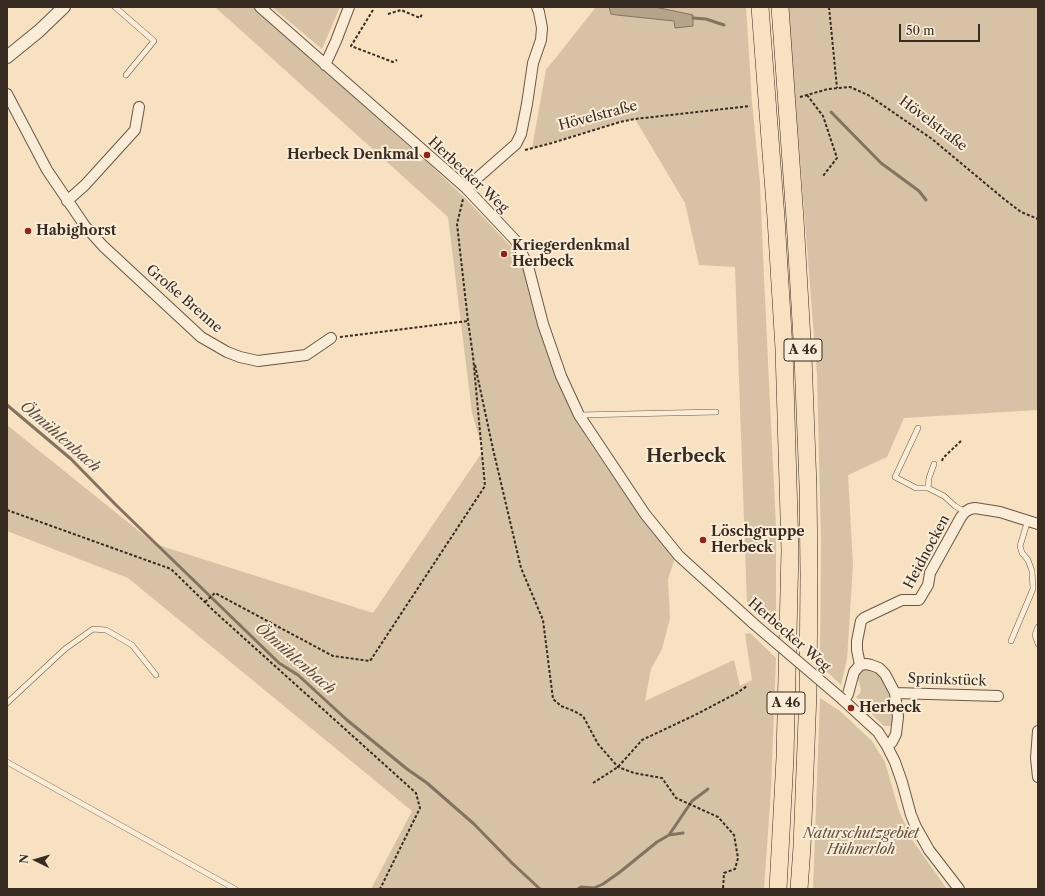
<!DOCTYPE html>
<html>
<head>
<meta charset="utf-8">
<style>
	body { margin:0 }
	#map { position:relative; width:1045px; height:896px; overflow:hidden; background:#f7e1c0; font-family:"Libre Caslon Text",serif }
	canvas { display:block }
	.frame { position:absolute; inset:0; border:8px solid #382b22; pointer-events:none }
	.north { position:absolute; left:16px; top:840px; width:40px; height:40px; -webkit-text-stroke:3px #faecd6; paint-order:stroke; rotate:275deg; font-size:11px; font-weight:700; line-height:16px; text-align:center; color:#382b22 }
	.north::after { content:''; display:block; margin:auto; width:14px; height:18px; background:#382b22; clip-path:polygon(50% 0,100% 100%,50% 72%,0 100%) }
	.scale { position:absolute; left:899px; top:24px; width:81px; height:18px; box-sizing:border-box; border:2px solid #382b22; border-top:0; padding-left:5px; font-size:12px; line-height:14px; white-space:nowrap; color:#382b22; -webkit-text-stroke:3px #faecd6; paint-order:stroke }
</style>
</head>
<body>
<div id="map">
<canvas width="1045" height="896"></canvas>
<div class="frame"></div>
<div class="north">N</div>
<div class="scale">50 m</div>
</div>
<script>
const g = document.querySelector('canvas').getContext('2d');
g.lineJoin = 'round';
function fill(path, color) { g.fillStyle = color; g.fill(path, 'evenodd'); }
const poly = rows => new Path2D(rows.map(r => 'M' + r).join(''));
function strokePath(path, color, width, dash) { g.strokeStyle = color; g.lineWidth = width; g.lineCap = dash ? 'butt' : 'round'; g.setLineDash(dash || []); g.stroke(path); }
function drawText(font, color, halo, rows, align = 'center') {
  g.font = font + ' "Libre Caslon Text",serif'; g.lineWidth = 4; g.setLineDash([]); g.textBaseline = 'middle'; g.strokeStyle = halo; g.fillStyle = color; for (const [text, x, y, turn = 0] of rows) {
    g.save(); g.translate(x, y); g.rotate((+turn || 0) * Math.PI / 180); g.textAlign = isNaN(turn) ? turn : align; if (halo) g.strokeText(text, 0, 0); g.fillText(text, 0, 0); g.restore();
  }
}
fill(poly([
	[215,7,253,7,413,150,411,152,420,162,424,159,467,200,517,253,523,269,540,329,560,385,586,437,642,519,675,558,668,579,670,618,662,649,651,669,645,701,734,660,740,686,752,680,745,634,750,633,776,658,771,790,764,889,371,889,412,811,128,578,7,531,7,425,155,544,373,613,483,451,472,413,448,217],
	[272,7,340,7,322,49],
	[596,7,746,7,752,102,760,183,764,278,776,527,776,626,747,604,735,267,699,265,685,203,635,119,620,122,532,148,546,70],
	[788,7,1038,7,1038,410,904,418,887,457,848,475,853,565,847,659,841,685,820,665,821,542,817,374],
	[866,669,874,671,879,674,891,694,895,718,893,724,890,726,884,726,860,703,861,701,856,697,860,693,861,689,858,679,859,675,863,670],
	[820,698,840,711,872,741,885,762,899,811,913,841,947,889,813,889]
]), '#d7c2a5');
const water = poly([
	[609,7,655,7,693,15,693,26,675,28,674,21,617,15,611,14,609,7]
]);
fill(water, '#b6a38a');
strokePath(water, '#847360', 1);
strokePath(poly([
	[693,18,706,19,724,25],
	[831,112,881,163,919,191,926,200],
	[7,405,71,459,116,505,279,663,298,675,347,720,407,769,427,783,474,824,512,863,540,889],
	[669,835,683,833],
	[578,889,581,887,594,888,603,884,620,872,657,842,669,835,692,801,708,789]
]), '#847360', 3);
const service = poly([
	[115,7,154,41,126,75],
	[579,415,716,412],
	[918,428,895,477,916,488,928,488,944,496,955,506,965,512],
	[928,488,929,478,934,464],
	[1038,627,1035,635,1038,644],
	[1011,641,1033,589,1032,571,1028,560,1022,553,1020,546,1028,520],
	[7,703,65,649,93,629,106,630,132,645,156,675],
	[7,762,235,889]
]);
const minor = poly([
	[260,7,466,188,516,241,528,266,543,324,561,376,579,415,645,514,679,556,754,624],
	[325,65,336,41,349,7],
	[7,94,47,170,85,226,103,246,201,337,227,352,240,357,258,361,306,355,331,338],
	[466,188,516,144,521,134,527,104,533,63,541,40,542,28,539,12,537,7],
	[67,201,85,185,135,130,139,107],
	[860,665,857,650,857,641,861,621,864,618,902,600,919,600,928,585,930,573,961,517,965,512,970,509,975,508,981,509,1000,512,1038,524],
	[895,693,998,696],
	[842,699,878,732,887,746,895,762,902,782,911,815,916,827,929,850,959,889],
	[844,701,848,694,854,672,860,665,866,664,871,665,879,668,885,674,895,693,898,717,896,734,892,742,887,746],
	[1038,731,1036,758,1038,777]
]);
const tertiary = poly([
	[7,57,39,31,64,7]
]);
const motorway = poly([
	[760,7,776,218,784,349,790,550,785,758,778,889],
	[780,7,795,219,803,357,808,486,809,575,808,693,802,847,799,889]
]);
strokePath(service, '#68584a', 6);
strokePath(minor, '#68584a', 12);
strokePath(tertiary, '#68584a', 14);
strokePath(motorway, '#382b22', 18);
strokePath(poly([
	[829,7,837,88],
	[373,10,351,46,393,62,397,60],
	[388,14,401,10,420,18,422,14],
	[807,95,823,116,837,158,823,176],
	[800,97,828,89,850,87,868,95,932,139,1004,199,1021,212,1038,219],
	[525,150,552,143,620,122,635,119,750,106],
	[340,337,468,321],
	[475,365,493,449,521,568,543,620,553,699,561,706,574,711,583,716,598,744,618,767,634,773,662,778,676,798,718,817,734,835,738,858,735,869,724,873,723,889],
	[942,461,943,458,962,440],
	[7,510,171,569,215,612,416,793,420,808,380,889],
	[205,602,215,593,333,656,370,661,485,486,473,356,468,321,457,224,463,199],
	[593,783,618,767,642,740,695,715,737,693,747,686]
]), '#382b22', 2, [3, 2]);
strokePath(service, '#faecd6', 5);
strokePath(minor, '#faecd6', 10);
strokePath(tertiary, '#faecd6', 12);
strokePath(motorway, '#f7e1c0', 17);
const minorBridge = poly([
	[754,624,842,699]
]);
strokePath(minorBridge, '#68584a', 12, []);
strokePath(minorBridge, '#faecd6', 10);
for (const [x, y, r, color] of [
	[427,155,4,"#8f2418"],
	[28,231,4,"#8f2418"],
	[504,254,4,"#8f2418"],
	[703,540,4,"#8f2418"],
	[851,708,4,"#8f2418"]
]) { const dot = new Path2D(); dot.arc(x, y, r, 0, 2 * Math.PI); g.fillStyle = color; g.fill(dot); strokePath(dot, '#faecd6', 1.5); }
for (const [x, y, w] of [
	[803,350,38],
	[786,703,38]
]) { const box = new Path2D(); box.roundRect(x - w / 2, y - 11, w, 22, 3); g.fillStyle = '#faecd6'; g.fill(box); strokePath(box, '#382b22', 1); }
drawText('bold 13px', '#382b22', null, [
	["A 46",803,350],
	["A 46",786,703]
]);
drawText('14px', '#382b22', '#faecd6', [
	["Hövelstraße",598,116,-15],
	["Hövelstraße",933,124,37],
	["Herbecker Weg",468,175,43],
	["Große Brenne",184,299,41],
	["Heidnocken",927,552,-62],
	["Herbecker Weg",789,635,41],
	["Sprinkstück",947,680,2]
]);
drawText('bold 14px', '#382b22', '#faecd6', [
	["Herbeck Denkmal",419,155,"right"],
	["Habighorst",36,231],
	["Kriegerdenkmal",512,246],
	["Herbeck",512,262],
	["Löschgruppe",711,532],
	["Herbeck",711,548],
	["Herbeck",859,708]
], 'left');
drawText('italic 14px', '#605143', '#faecd6', [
	["Naturschutzgebiet",861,834],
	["Hühnerloh",861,850]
]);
drawText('italic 15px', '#5e4f41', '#faecd6', [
	["Ölmühlenbach",60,437,41],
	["Ölmühlenbach",295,659,41]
]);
drawText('bold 18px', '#382b22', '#faecd6', [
	["Herbeck",686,457]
]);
</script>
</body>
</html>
